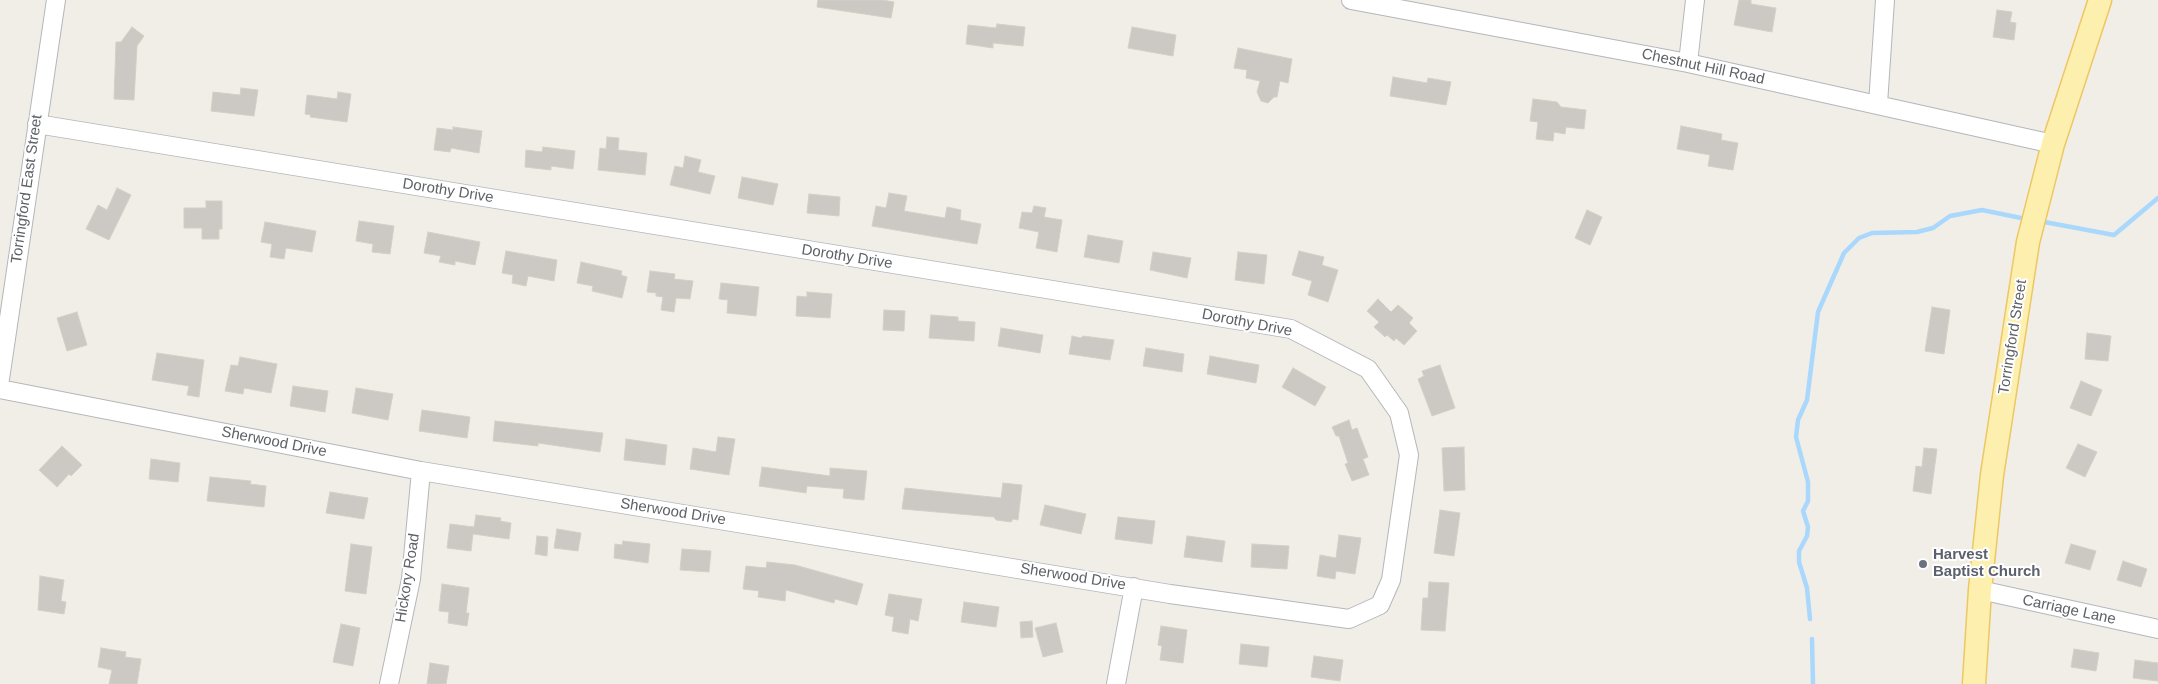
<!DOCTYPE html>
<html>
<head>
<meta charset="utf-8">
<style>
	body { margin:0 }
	canvas { display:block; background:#f0eee7 }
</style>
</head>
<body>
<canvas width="2158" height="684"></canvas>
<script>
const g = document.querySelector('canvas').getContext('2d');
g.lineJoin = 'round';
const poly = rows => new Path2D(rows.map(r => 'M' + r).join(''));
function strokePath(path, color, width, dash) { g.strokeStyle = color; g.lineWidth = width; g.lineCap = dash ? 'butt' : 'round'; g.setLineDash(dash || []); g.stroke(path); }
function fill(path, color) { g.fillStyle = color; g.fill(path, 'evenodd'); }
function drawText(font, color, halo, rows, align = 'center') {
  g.font = font + ' Helvetica,sans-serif'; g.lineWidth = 4; g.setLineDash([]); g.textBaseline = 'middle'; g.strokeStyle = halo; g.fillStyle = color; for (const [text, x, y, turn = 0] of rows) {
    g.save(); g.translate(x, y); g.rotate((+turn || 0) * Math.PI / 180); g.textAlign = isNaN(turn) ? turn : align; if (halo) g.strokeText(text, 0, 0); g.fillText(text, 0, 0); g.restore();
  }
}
strokePath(poly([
	[2039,221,2114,235,2158,198],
	[1810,619,1807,588,1799,562,1799,551,1807,536,1808,527,1803,511,1808,501,1808,482,1796,437,1798,420,1807,400,1818,312,1844,253,1859,238,1872,233,1917,232,1933,228,1950,216,1982,210,2026,219],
	[1812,639,1813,684]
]), '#aad8fc', 4.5);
const building = poly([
	[818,0,882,0,894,2,891,18,817,7,818,0],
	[1739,0,1751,0,1751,4,1776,8,1772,32,1734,25,1739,0],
	[1997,10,2012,12,2010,22,2016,23,2014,40,1993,37,1997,10],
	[997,24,1025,27,1023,46,993,43,993,48,966,44,968,25,996,28,997,24],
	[132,27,144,36,137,46,134,100,114,99,116,42,121,42,132,27],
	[1132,27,1176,35,1173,56,1128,48,1132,27],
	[1238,48,1292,59,1288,83,1280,81,1277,97,1274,97,1268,103,1261,101,1257,92,1260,81,1246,78,1247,70,1234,68,1238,48],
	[1393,77,1427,83,1428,78,1451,82,1446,105,1390,96,1393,77],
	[241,88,258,90,254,116,211,111,213,92,240,95,241,88],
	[338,92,351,94,347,122,310,117,311,115,305,114,307,95,337,99,338,92],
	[1533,99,1557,102,1561,107,1586,110,1584,129,1566,127,1565,134,1554,132,1553,141,1536,139,1538,122,1530,121,1533,99],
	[1681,126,1722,134,1721,140,1738,143,1733,170,1708,166,1710,155,1677,149,1681,126],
	[453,127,482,131,479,153,451,148,450,152,434,150,437,128,453,130,453,127],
	[607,137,619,138,618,150,647,153,645,175,598,170,600,148,606,149,607,137],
	[543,147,575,151,573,169,551,166,551,170,525,167,526,150,542,152,543,147],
	[685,156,701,160,698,172,715,176,710,194,670,185,675,166,683,168,685,156],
	[742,177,778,184,773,205,738,198,742,177],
	[117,188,131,195,109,240,86,229,98,205,107,210,117,188],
	[889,193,907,196,904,211,945,218,947,207,961,210,960,220,981,224,977,244,872,226,876,206,886,208,889,193],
	[809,194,840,197,839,216,807,213,809,194],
	[206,201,222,201,222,229,219,229,219,239,202,239,202,228,184,228,184,208,206,208,206,201],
	[1034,206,1046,208,1044,217,1062,220,1057,252,1036,248,1039,232,1019,228,1022,212,1032,213,1034,206],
	[1587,210,1602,217,1590,245,1575,238,1587,210],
	[359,221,394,226,390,254,372,252,373,244,356,241,359,221],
	[265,222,316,231,312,252,286,248,284,259,270,257,272,244,261,242,265,222],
	[428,232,480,242,475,265,455,261,455,265,439,262,441,256,424,253,428,232],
	[1088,235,1123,241,1119,263,1084,257,1088,235],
	[506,251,557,260,554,281,528,276,526,286,512,283,513,275,502,273,506,251],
	[1299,251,1324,257,1322,265,1338,270,1328,302,1308,295,1312,281,1292,275,1299,251],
	[1153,252,1191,258,1187,278,1150,270,1153,252],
	[1238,252,1267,255,1264,284,1235,280,1238,252],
	[581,262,622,271,621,275,627,277,622,298,592,291,593,286,577,283,581,262],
	[650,271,675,274,674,279,693,281,690,299,676,298,674,312,661,310,663,297,656,296,656,293,647,292,650,271],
	[721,283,759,287,756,316,727,313,728,300,719,299,721,283],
	[807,292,832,294,830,318,796,316,797,296,807,297,807,292],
	[1378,299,1391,312,1398,305,1413,318,1409,323,1417,331,1404,345,1396,338,1394,341,1387,335,1385,337,1374,327,1379,322,1367,311,1378,299],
	[1932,307,1950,310,1944,354,1925,351,1932,307],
	[884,310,905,311,904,331,883,330,884,310],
	[77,312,87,345,67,351,57,318,77,312],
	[931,315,958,317,958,321,975,322,974,341,929,338,931,315],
	[1001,328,1043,335,1040,353,998,346,1001,328],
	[2087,333,2111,336,2108,361,2085,359,2087,333],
	[1072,336,1081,338,1083,336,1114,340,1110,360,1069,354,1072,336],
	[1146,348,1184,354,1182,372,1143,366,1146,348],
	[157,353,204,360,199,397,187,395,189,386,152,380,157,353],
	[1210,356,1259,365,1256,383,1207,374,1210,356],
	[240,357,277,364,271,393,244,388,243,394,225,391,231,365,238,366,240,357],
	[1440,365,1455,408,1432,416,1418,379,1424,376,1422,371,1440,365],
	[1293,368,1326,387,1315,406,1282,387,1293,368],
	[2081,381,2102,390,2091,416,2070,408,2081,381],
	[293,386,328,391,325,412,290,406,293,386],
	[356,388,393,394,388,420,352,413,356,388],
	[422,410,470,417,467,438,419,431,422,410],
	[1349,420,1352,430,1357,428,1368,457,1363,459,1369,475,1352,481,1345,464,1348,463,1339,436,1336,436,1332,427,1349,420],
	[495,421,603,433,600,452,538,443,538,446,493,441,495,421],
	[718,437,735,439,729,475,690,469,693,448,716,452,718,437],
	[626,439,667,445,665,465,624,460,626,439],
	[2078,444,2097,452,2085,477,2066,468,2078,444],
	[62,446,82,465,71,476,69,474,57,487,39,470,62,446],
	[1464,447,1465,490,1444,491,1442,448,1464,447],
	[1924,448,1937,449,1931,494,1913,491,1916,466,1922,467,1924,448],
	[151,459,180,463,178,482,149,479,151,459],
	[762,467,830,476,830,468,867,471,864,500,843,498,844,489,807,486,806,493,759,486,762,467],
	[210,477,251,481,250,484,266,486,264,507,207,501,210,477],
	[1003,483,1022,485,1018,520,1013,519,1011,522,996,520,994,517,902,509,905,488,1001,498,1003,483],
	[330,492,368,498,364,519,326,513,330,492],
	[1045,505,1086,514,1081,534,1040,525,1045,505],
	[1440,510,1460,513,1454,556,1434,553,1440,510],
	[476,515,501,518,500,521,511,523,509,539,473,534,471,551,447,548,450,524,474,527,476,515],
	[1118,517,1155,521,1152,544,1115,539,1118,517],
	[557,529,581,533,578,551,554,548,557,529],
	[1339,535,1361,538,1355,574,1336,571,1335,579,1317,576,1320,555,1336,558,1339,535],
	[537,536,548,537,547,556,535,554,537,536],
	[1187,536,1225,541,1222,562,1184,557,1187,536],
	[623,541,650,544,648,563,614,558,615,544,622,545,623,541],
	[351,544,372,547,366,594,345,591,351,544],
	[1252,544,1289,546,1287,569,1251,567,1252,544],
	[2071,544,2096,551,2090,570,2065,563,2071,544],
	[682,549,711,551,709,572,680,570,682,549],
	[2123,561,2147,569,2141,587,2117,580,2123,561],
	[767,562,795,565,863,584,857,605,835,599,834,603,786,590,785,601,758,597,759,591,743,589,746,566,766,568,767,562],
	[40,576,64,580,61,601,66,602,64,614,38,610,40,576],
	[1429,582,1449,583,1445,631,1421,630,1423,598,1428,598,1429,582],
	[442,584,469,588,466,613,469,613,467,626,448,623,449,612,439,611,442,584],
	[889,594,922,599,918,621,910,619,908,634,892,631,894,617,885,615,889,594],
	[964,602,999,607,996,627,961,622,964,602],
	[1032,621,1033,637,1021,638,1020,622,1032,621],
	[1056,623,1063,652,1043,657,1035,628,1056,623],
	[341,624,360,628,353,666,333,662,341,624],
	[1161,626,1187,630,1183,663,1160,660,1162,646,1158,645,1161,626],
	[1241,644,1269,647,1267,667,1239,664,1241,644],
	[101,648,126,652,125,657,141,659,137,684,109,684,112,670,98,667,101,648],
	[2074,649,2099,653,2096,671,2071,667,2074,649],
	[1314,656,1343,660,1340,681,1311,677,1314,656],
	[2135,660,2158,663,2158,681,2133,678,2135,660],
	[430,663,449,666,446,684,427,684,430,663]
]);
fill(building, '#ccc9c4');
strokePath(building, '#d4d0c5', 1);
const minor = poly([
	[1351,0,1688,63,2053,144],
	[1688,63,1695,0],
	[1878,104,1885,0],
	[0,379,56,0],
	[0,389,421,471,1170,594,1349,619,1380,605,1391,580,1409,455,1399,413,1368,369,1291,329,37,124],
	[1980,590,2158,629],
	[389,684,411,579,421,471],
	[1116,684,1134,587]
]);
const major = poly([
	[1974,684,1980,590,1992,475,2028,242,2053,144,2100,0]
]);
strokePath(minor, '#b4b7bb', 20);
strokePath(major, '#edc762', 25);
strokePath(minor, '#fff', 18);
strokePath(major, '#fdf0af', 22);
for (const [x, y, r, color] of [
	[1923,564,5,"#6b7280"]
]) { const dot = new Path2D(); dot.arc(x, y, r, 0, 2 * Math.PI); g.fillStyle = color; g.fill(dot); strokePath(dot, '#fff', 2); }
drawText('15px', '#5e6266', '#fff', [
	["Chestnut Hill Road",1703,67,12],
	["Torringford East Street",27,189,-82],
	["Dorothy Drive",448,191,9],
	["Dorothy Drive",847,257,9],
	["Dorothy Drive",1247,323,11],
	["Torringford Street",2013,337,-81],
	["Sherwood Drive",274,442,11],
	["Sherwood Drive",673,512,9],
	["Sherwood Drive",1073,577,9],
	["Hickory Road",408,578,-81],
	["Carriage Lane",2069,610,12]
]);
drawText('bold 15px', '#5b616d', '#fff', [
	["Harvest",1933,555],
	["Baptist Church",1933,572]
], 'left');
</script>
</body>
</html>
